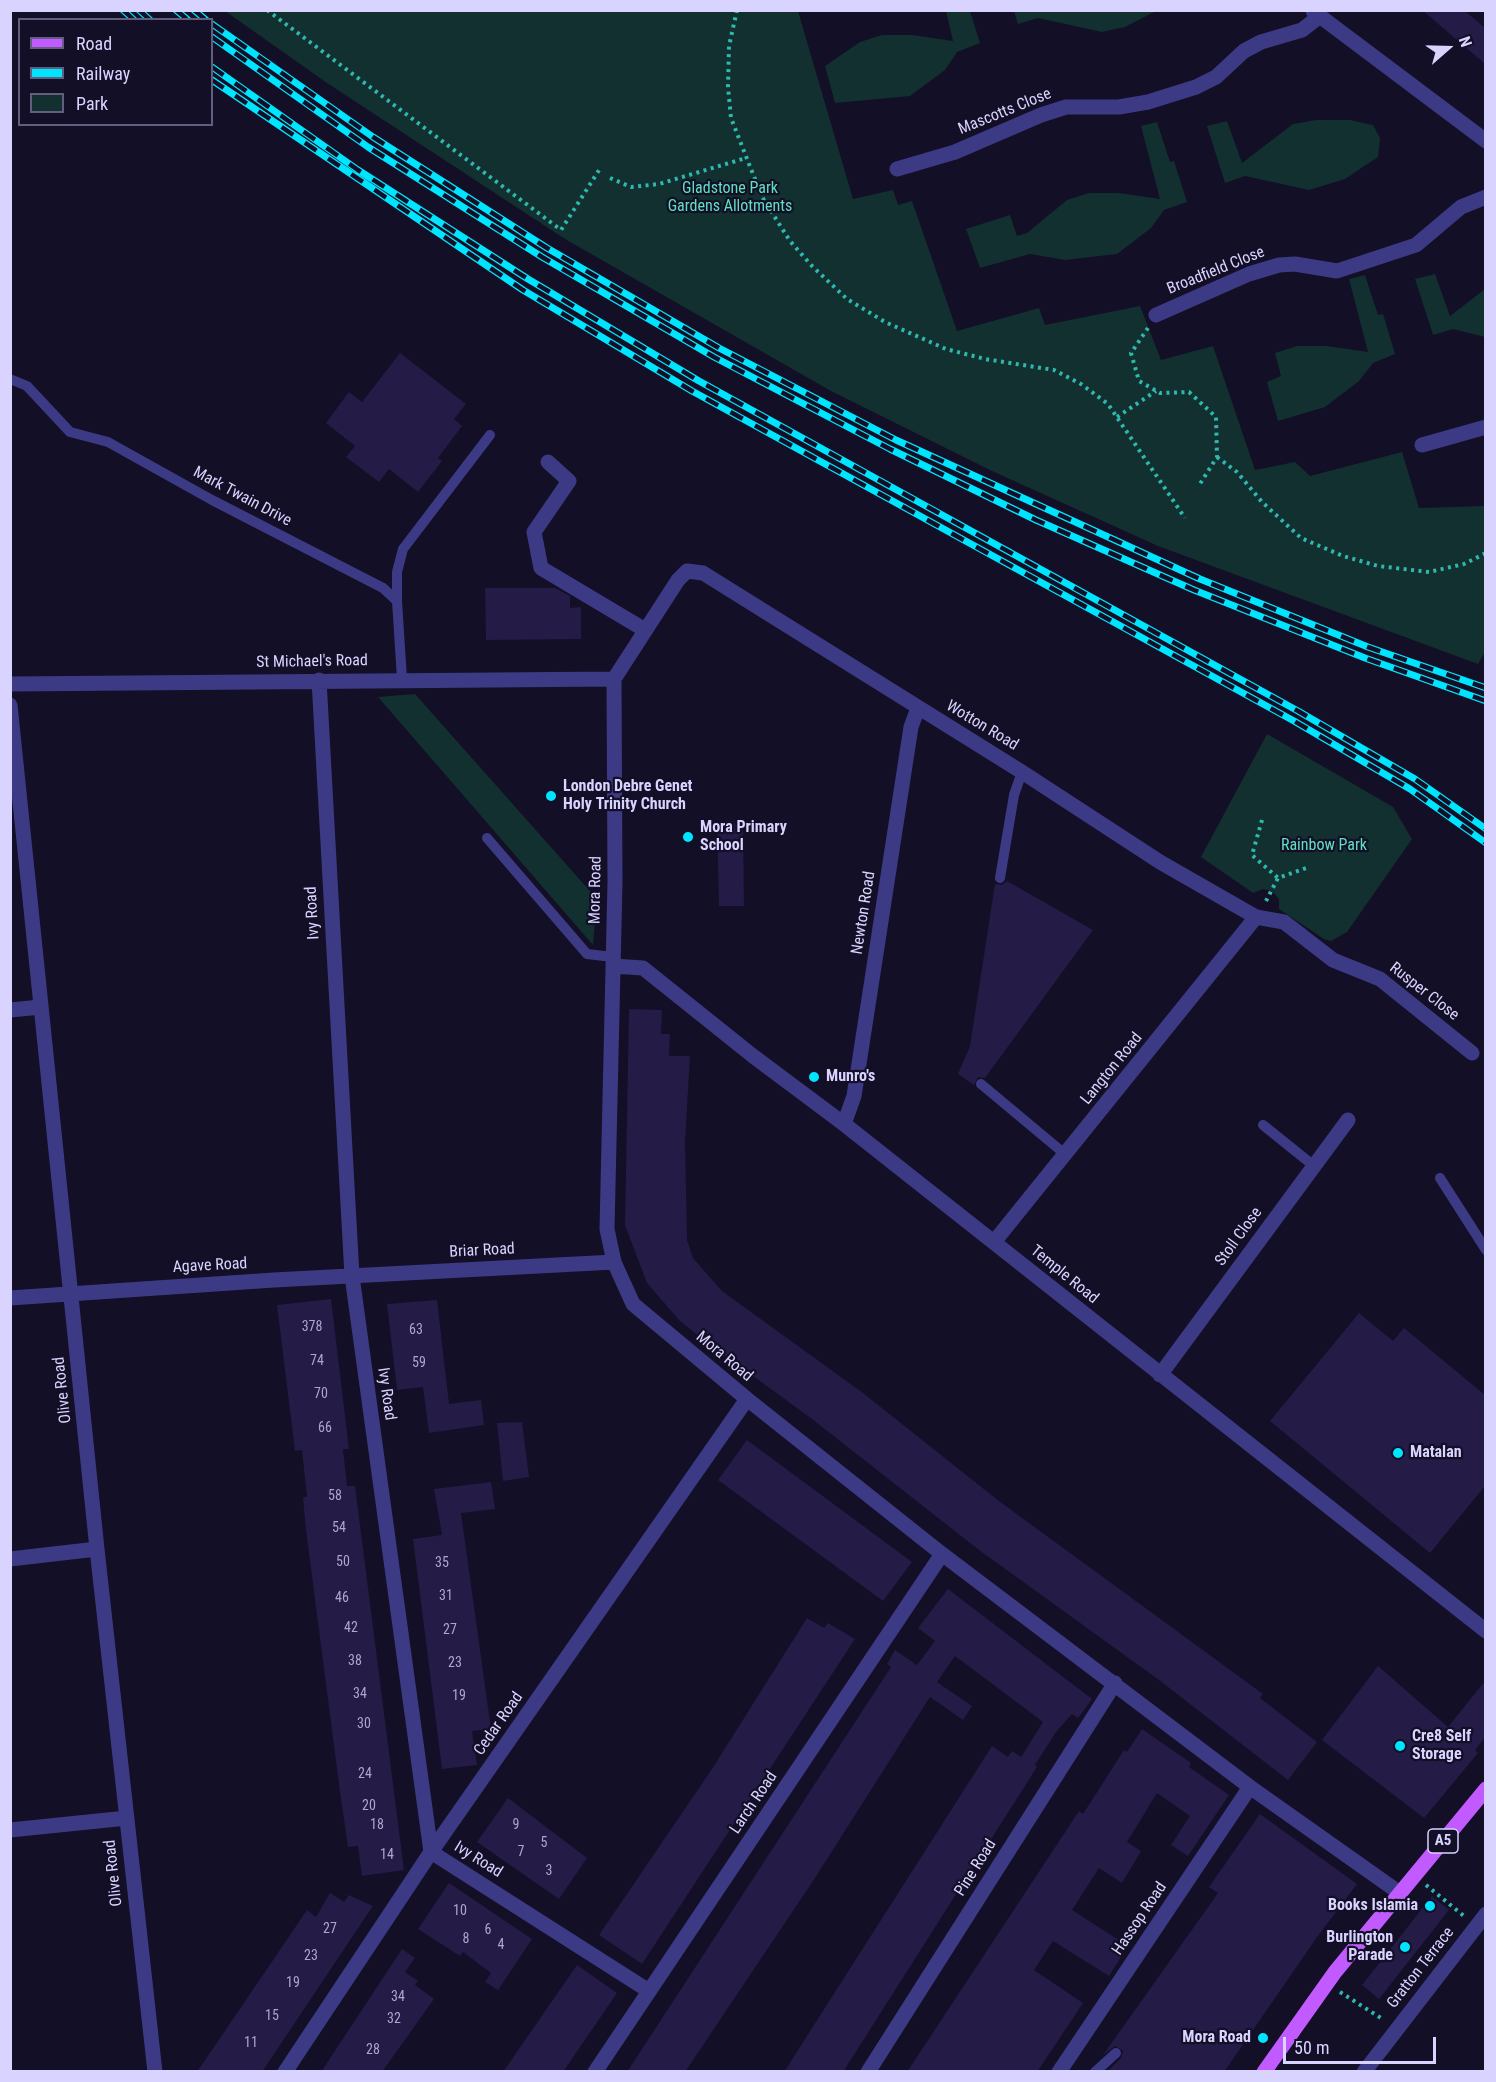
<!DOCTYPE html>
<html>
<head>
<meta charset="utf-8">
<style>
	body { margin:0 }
	#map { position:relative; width:1496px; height:2082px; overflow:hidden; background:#130f26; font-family:"Roboto Condensed",sans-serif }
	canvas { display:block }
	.frame { position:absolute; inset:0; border:12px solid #d9d4ff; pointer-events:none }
	.legend { position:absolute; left:18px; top:18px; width:195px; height:108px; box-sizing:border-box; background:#130f26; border:2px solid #625e7d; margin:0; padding:8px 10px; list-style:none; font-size:18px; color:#d9d4ff }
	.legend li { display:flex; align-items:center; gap:12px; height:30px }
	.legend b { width:30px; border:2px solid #625e7d }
	.north { position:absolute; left:1418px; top:18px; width:60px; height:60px; -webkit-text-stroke:4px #130f26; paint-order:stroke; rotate:70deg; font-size:16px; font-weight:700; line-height:24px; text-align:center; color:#d9d4ff }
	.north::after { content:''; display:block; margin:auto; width:21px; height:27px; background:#d9d4ff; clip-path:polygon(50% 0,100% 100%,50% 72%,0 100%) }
	.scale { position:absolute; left:1283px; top:2037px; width:153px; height:27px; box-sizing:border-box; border:3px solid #d9d4ff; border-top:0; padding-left:8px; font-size:18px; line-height:21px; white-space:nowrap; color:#d9d4ff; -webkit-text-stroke:4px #130f26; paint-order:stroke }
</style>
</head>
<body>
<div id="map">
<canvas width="1496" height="2082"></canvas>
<div class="frame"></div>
<ul class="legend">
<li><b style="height:8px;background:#c25bff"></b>Road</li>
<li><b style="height:8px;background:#00e5ff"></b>Railway</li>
<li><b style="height:16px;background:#12302f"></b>Park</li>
</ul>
<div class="north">N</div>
<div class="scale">50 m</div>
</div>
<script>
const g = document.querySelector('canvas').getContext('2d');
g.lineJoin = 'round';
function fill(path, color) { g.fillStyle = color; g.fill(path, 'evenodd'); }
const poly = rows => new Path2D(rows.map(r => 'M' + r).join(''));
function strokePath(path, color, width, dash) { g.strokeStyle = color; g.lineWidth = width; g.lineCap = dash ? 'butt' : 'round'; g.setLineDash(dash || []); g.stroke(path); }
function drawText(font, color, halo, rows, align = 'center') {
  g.font = font + ' "Roboto Condensed",sans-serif'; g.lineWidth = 4.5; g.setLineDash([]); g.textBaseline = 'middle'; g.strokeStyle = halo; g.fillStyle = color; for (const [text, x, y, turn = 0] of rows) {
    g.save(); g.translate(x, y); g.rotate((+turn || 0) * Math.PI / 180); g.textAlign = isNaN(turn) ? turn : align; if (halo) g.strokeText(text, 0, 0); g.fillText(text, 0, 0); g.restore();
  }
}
fill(poly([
	[225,11,798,11,853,199,893,190,898,205,912,201,957,331,1039,308,1045,325,1140,306,1161,360,1213,346,1255,470,1295,462,1310,476,1402,452,1419,508,1485,506,1485,652,1478,664,1158,546,992,471,831,391,565,239,327,83],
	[946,11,970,11,980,43,957,52,945,70,910,96,835,103,825,66,860,42,882,35,912,35,953,41],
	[1014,11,1014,10,1156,11,1125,27,1102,32,1038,18,1018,24],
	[1316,120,1350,120,1373,125,1380,138,1378,157,1345,179,1309,190,1245,176,1225,183,1207,126,1227,121,1242,163,1293,124],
	[1157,122,1170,162,1174,161,1187,202,1164,210,1151,228,1117,254,1065,260,1030,254,980,268,966,229,1010,215,1017,236,1027,233,1067,200,1089,193,1119,193,1160,199,1141,126],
	[1435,274,1450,316,1485,289,1485,337,1453,329,1433,335,1415,279],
	[1365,275,1378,315,1383,314,1395,354,1373,363,1359,381,1325,407,1278,421,1267,382,1281,376,1275,353,1297,346,1327,346,1368,352,1349,279],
	[415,694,597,899,593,945,378,697],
	[1267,734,1393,807,1412,839,1347,932,1331,941,1324,939,1279,909,1279,899,1272,891,1263,889,1253,893,1201,857]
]), '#12302f');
fill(poly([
	[1422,10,1464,10,1485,28,1485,64],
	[400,353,466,404,454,419,462,426,438,458,442,461,418,492,389,469,379,482,346,457,355,446,326,423,349,392,362,402],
	[485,588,555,588,570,596,570,608,581,607,581,639,486,640],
	[717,824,743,824,744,906,719,906],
	[1007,881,1093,930,985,1078,978,1077,974,1085,958,1074,970,1046,995,884,1002,885],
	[629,1009,662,1010,661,1034,670,1034,669,1056,690,1056,685,1142,687,1240,693,1258,700,1266,722,1291,863,1393,999,1501,1263,1694,1260,1698,1317,1742,1288,1780,1159,1680,979,1550,812,1419,705,1341,680,1321,647,1283,625,1225],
	[331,1299,349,1449,343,1449,347,1486,355,1486,404,1870,362,1876,358,1846,348,1847,340,1792,306,1530,303,1497,307,1497,302,1450,295,1451,277,1305],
	[437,1300,449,1404,481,1400,484,1425,429,1433,423,1387,397,1390,387,1304],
	[1359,1313,1393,1341,1404,1328,1485,1395,1485,1486,1430,1553,1270,1421],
	[522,1422,529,1477,503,1481,497,1423],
	[747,1440,912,1562,883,1601,718,1480],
	[491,1482,495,1509,461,1513,491,1729,472,1731,477,1765,442,1769,413,1539,442,1535,434,1489],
	[948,1589,1092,1699,1078,1718,1072,1714,1056,1732,1035,1765,1037,1767,843,2072,784,2072,992,1746,1008,1757,1012,1751,1021,1757,1043,1722,955,1656,937,1682,972,1706,963,1720,930,1697,815,1878,685,2072,627,2072,891,1667,887,1664,895,1650,917,1665,935,1641,918,1628],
	[807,1618,824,1628,828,1623,855,1639,642,1964,599,1935,712,1769],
	[1378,1666,1448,1727,1485,1681,1485,1737,1475,1750,1478,1753,1424,1818,1322,1740],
	[1142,1729,1191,1763,1189,1767,1229,1795,1188,1856,1171,1845,1190,1816,1157,1793,1127,1842,1141,1851,1122,1883,1099,1868,1072,1910,1128,1946,1109,1976,1053,1941,1034,1970,1083,2003,1037,2072,907,2072,1079,1811,1083,1814,1124,1750,1127,1752],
	[508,1798,587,1858,559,1899,477,1842],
	[1260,1814,1357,1884,1315,1940,1224,2072,1107,2072,1121,2058,1123,2051,1115,2046,1103,2055,1218,1893,1209,1887],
	[449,1883,532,1939,498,1990,485,1982,491,1973,463,1952,460,1956,418,1929],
	[330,1893,344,1902,349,1895,373,1906,262,2072,197,2072,307,1910,316,1917],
	[1432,1896,1449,1910,1379,1999,1362,1985],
	[402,1949,415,1958,405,1972,418,1981,415,1985,434,1999,382,2072,321,2072],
	[577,1965,617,1993,563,2072,503,2072]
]), '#241b47');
strokePath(poly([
	[267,10,561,230,601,167],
	[737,10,729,46,728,87,731,118,762,197,790,241,812,266,847,299,885,322,946,349,985,359,1054,370,1081,384,1108,404,1185,518],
	[610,178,631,187,659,184,746,158],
	[1148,328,1131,353,1139,381,1160,393,1189,392,1216,417,1217,457,1198,487],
	[1117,417,1156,391],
	[1217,457,1237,472,1262,502,1301,538,1343,556,1378,566,1429,572,1464,564,1486,553],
	[1262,820,1252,855,1278,878],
	[1266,901,1278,878,1309,867],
	[1426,1885,1464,1916],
	[1340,1992,1384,2020]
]), '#2fb8b0', 4, [3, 4.5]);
strokePath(poly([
	[10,379,27,386,70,432,108,442,212,500,383,588,397,601,402,679],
	[397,601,397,572,403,549,490,435],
	[487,838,587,954,613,957],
	[1000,878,1014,795,1022,772],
	[981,1084,1066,1155],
	[1263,1125,1314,1166],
	[1440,1178,1486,1250],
	[1095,2072,1116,2053]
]), '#3d3a85', 10);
strokePath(poly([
	[1313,11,1486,141],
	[897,169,955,152,1041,115,1066,107,1119,107,1148,102,1196,87,1216,77,1244,51,1261,42,1302,30,1320,16],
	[1156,315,1249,274,1279,265,1295,264,1337,271,1416,245,1461,207,1486,197],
	[1422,445,1486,427],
	[548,462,569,481,534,532,541,568,645,630],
	[319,680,352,1276,431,1852,649,1991],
	[10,684,614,679],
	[10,705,97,1549,155,2072],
	[613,966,643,968,753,1056,844,1124,1486,1631],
	[10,1010,41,1007],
	[844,1124,854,1096,911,727,918,708],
	[994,1242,1256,917],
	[10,1298,274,1280,614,1262],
	[1160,1375,1348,1120],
	[10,1559,97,1549],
	[10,1830,127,1818],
	[1400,1893,1250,1787,942,1554,747,1399,633,1304,614,1262,607,1229,615,882,614,679,678,580,687,571,703,573,1022,772,1160,862,1256,917,1284,922,1333,960,1380,979,1472,1053],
	[285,2072,431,1852,747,1399],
	[595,2072,942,1554],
	[868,2072,1115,1683],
	[1059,2072,1250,1787],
	[1364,2072,1486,1914]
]), '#3d3a85', 15);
strokePath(poly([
	[1264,2072,1335,1972,1486,1789]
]), '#c25bff', 15);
const rail = poly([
	[123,10,134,20],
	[139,10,150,20],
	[176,10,188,20],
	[194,10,206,20],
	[212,24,373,137,547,248,719,348,896,440,1200,579,1368,647,1486,688],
	[212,37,368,147,542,257,714,357,890,449,1036,520,1194,590,1365,658,1486,701],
	[212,67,358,170,528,279,699,381,1298,711,1415,779,1486,829],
	[212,80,523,290,692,391,1294,721,1410,789,1486,843]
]);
strokePath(rail, '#00e5ff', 7);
strokePath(rail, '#130f26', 4.5, [14]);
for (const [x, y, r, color] of [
	[551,796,6,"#00e5ff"],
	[688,837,6,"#00e5ff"],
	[814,1077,6,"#00e5ff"],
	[1398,1453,6,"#00e5ff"],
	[1400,1746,6,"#00e5ff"],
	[1430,1906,6,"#00e5ff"],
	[1405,1947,6,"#00e5ff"],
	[1263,2038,6,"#00e5ff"]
]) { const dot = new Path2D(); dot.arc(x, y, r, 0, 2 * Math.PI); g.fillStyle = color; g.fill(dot); strokePath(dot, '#130f26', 2); }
drawText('14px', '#aca6d1', null, [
	["378",312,1327],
	["63",416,1330],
	["74",317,1361],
	["59",419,1363],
	["70",321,1394],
	["66",325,1428],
	["58",335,1496],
	["54",339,1528],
	["50",343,1562],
	["35",442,1563],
	["31",446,1596],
	["46",342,1598],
	["42",351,1628],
	["27",450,1630],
	["38",355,1661],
	["23",455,1663],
	["34",360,1694],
	["19",459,1696],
	["30",364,1724],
	["24",365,1774],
	["20",369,1806],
	["18",377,1825],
	["9",516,1825],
	["5",544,1843],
	["7",521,1852],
	["14",387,1855],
	["3",549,1871],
	["10",460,1911],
	["27",330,1929],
	["6",488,1930],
	["8",466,1939],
	["4",501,1945],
	["23",311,1956],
	["19",293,1983],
	["34",398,1997],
	["15",272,2016],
	["32",394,2019],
	["11",251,2043],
	["28",373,2050]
]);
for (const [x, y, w] of [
	[1443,1841,30]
]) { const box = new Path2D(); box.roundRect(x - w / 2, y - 12, w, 24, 4.5); g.fillStyle = '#130f26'; g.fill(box); strokePath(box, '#d9d4ff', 1.5); }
drawText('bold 15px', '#d9d4ff', null, [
	["A5",1443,1841]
]);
drawText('16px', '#d9d4ff', '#130f26', [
	["Mascotts Close",1005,112,-22],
	["Broadfield Close",1216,271,-22],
	["Mark Twain Drive",242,497,28],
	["St Michael's Road",312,662,-1],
	["Wotton Road",982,726,31],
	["Mora Road",596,890,-89],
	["Ivy Road",313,913,-93],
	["Newton Road",864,913,-81],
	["Rusper Close",1424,992,38],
	["Langton Road",1112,1069,-51],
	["Stoll Close",1239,1237,-54],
	["Briar Road",482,1251,-3],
	["Agave Road",210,1266,-3],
	["Temple Road",1064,1275,39],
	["Mora Road",724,1357,40],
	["Olive Road",63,1390,-96],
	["Ivy Road",386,1394,82],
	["Cedar Road",499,1724,-55],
	["Larch Road",754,1803,-56],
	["Ivy Road",478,1860,32],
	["Pine Road",976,1868,-58],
	["Olive Road",114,1873,-96],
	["Hassop Road",1140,1919,-56],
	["Gratton Terrace",1421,1968,-52]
]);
drawText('16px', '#5fe0c0', '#130f26', [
	["Gladstone Park",730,189],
	["Gardens Allotments",730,207],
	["Rainbow Park",1324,846]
]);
drawText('bold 16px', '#d9d4ff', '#130f26', [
	["London Debre Genet",563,787],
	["Holy Trinity Church",563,805],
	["Mora Primary",700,828],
	["School",700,846],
	["Munro's",826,1077],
	["Matalan",1410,1453],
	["Cre8 Self",1412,1737],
	["Storage",1412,1755],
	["Books Islamia",1418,1906,"right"],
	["Burlington",1393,1938,"right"],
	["Parade",1393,1956,"right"],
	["Mora Road",1251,2038,"right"]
], 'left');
</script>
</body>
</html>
